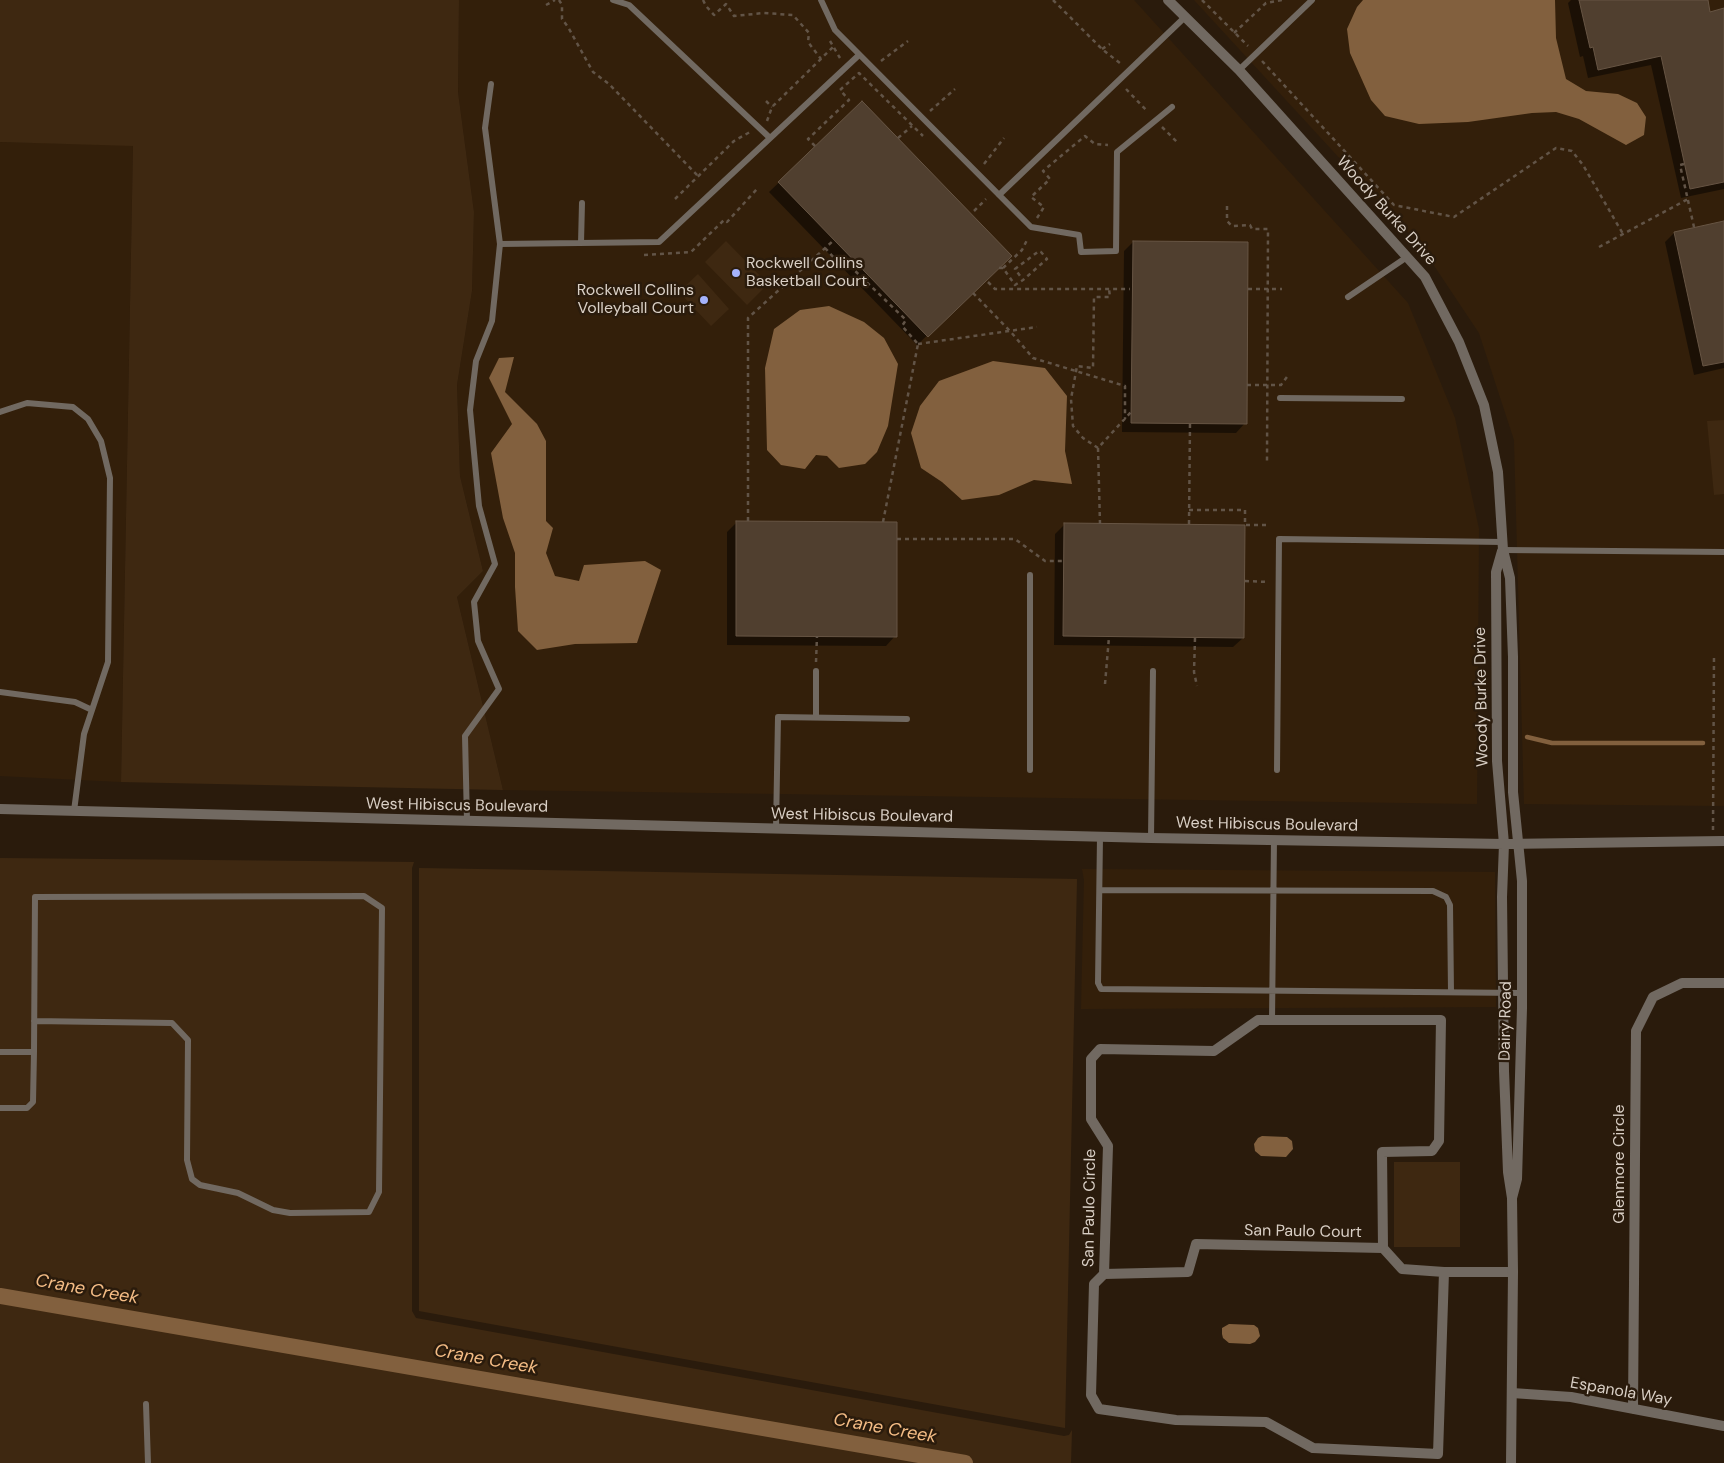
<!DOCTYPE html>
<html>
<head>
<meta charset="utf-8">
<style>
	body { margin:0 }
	canvas { display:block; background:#2a1b0c }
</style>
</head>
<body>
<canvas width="1724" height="1463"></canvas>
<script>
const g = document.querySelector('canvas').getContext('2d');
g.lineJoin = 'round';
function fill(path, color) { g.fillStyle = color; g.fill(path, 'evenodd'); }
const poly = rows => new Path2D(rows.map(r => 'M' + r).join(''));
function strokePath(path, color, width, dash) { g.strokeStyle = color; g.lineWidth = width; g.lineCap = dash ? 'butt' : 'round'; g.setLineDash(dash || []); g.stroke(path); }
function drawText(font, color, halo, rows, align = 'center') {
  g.font = font + ' "DM Sans",sans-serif'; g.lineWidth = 5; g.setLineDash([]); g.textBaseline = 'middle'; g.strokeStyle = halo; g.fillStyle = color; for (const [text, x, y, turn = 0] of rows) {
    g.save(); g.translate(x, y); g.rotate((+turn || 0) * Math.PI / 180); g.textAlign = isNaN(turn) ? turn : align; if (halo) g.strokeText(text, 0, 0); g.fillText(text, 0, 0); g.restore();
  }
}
fill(poly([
	[459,0,1134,0,1408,303,1455,418,1479,529,1477,804,503,790,457,597,483,571,460,476,457,385,472,291,474,212,458,92],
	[1194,0,1724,0,1724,806,1524,804,1514,440,1479,333,1423,249],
	[0,142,133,145,121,782,0,776],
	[1082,869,1495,872,1496,1007,1081,1009,1084,880]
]), '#331f0a');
fill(poly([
	[0,0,459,0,458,92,474,212,472,291,457,385,460,476,483,571,457,597,503,790,121,782,133,146,0,142],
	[726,241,768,284,747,305,705,262],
	[698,274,729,309,711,326,679,292],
	[1724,420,1724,494,1714,495,1707,421],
	[0,858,414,862,412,868,412,1311,416,1318,1064,1436,1069,1435,1072,1430,1071,1463,0,1463],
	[419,868,1077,879,1065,1428,419,1311],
	[1394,1162,1460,1162,1460,1247,1394,1247]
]), '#3e2811');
fill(poly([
	[1363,0,1555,0,1556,38,1566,79,1586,91,1618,94,1637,103,1646,117,1644,135,1626,145,1579,119,1556,112,1532,113,1468,122,1419,124,1385,116,1371,100,1350,53,1347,29,1357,7],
	[829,306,864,322,884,338,898,364,888,426,877,452,865,464,839,468,827,456,816,455,805,469,781,465,767,450,765,368,774,329,800,310],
	[514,357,505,392,537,424,546,441,546,521,553,528,546,553,555,576,579,581,584,565,645,561,661,570,637,643,575,644,537,650,518,631,515,587,515,553,503,518,491,453,512,424,489,378,499,358],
	[993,361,1045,368,1067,396,1065,451,1072,484,1034,480,999,495,962,500,942,482,921,468,911,433,920,406,939,381],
	[1262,1136,1287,1137,1292,1141,1293,1149,1286,1157,1261,1156,1255,1151,1254,1144,1258,1138],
	[1229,1324,1254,1325,1258,1328,1260,1336,1255,1342,1250,1344,1229,1343,1223,1338,1222,1334,1222,1328]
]), '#82603e');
fill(poly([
	[1571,0,1707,0,1710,13,1724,10,1724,189,1681,198,1651,65,1588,78,1583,56,1580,57,1568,3],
	[862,103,1001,266,917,345,769,192],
	[1724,222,1724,368,1694,375,1665,242,1674,233],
	[1133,242,1245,423,1236,433,1122,432,1124,251],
	[737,522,895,636,886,646,727,645,727,532],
	[1064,525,1243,638,1233,647,1054,645,1055,534]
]), '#0007');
strokePath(poly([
	[1527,737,1552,743,1703,743]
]), '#82603e', 4.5);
strokePath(poly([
	[0,1296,965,1463]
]), '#82603e', 16);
const building = poly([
	[1579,0,1708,0,1710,12,1724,8,1724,182,1690,189,1661,56,1598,70,1593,47,1590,48,1579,0],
	[862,101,1012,256,928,337,778,182,862,101],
	[1724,221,1724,362,1703,366,1674,232,1724,221],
	[1133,241,1248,242,1247,424,1131,423,1133,241],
	[736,521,897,522,897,637,736,636,736,521],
	[1064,523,1245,525,1244,638,1063,636,1064,523]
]);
fill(building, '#503f2f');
strokePath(building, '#675544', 1);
strokePath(poly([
	[559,0,562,5,562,19,568,27,593,72,609,84,698,176],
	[703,0,706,6,714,15,726,4,734,16,764,13,793,15,809,33,808,42,821,59],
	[1053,0,1102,49,1121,64],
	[1202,0,1248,46],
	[546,5,555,0],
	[1234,33,1266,3,1282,0],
	[830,41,840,58],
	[1102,49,1110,44],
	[881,61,908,41],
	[1262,61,1394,205,1454,217,1556,148,1572,151,1583,165,1623,234],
	[1126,89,1148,112],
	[766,101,772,107],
	[930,111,955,89],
	[767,121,772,107,833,47],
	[1162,127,1177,142],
	[898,138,912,126],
	[815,146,808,139,849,100,840,90,859,73,923,136],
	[984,164,1004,138],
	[1684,164,1680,165,1694,227],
	[675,199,734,141,750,132],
	[1227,206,1227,221,1232,226,1250,225,1252,229,1268,229,1267,461],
	[974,211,986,199],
	[1037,218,1044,207,1031,197,1050,179,1043,171,1085,136,1095,144,1108,145],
	[1599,247,1688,199],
	[825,248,835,259,842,259,851,267,906,320,902,326,918,344],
	[644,255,691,252,724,220,727,222,757,189],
	[999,268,1003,268,1015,285,1023,280,1047,259,1041,252,1039,251,1015,269,1023,280],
	[1003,268,1022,250,1027,240],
	[988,282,995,289,1130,289],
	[1248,289,1282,289],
	[973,293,1010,331,1033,358,1125,386,1125,419],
	[918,344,1037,327],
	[1247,385,1281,385,1289,374],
	[1098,448,1083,438,1073,426,1071,399,1077,366,1093,368,1094,297,1110,297,1109,289],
	[1189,510,1245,510,1245,525,1267,525],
	[748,521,748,318,834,240],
	[883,522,918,344],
	[1100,524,1098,448,1131,412],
	[1189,524,1190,423],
	[897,539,1015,539,1045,561,1064,561],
	[1245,581,1269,582],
	[1195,638,1194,672,1197,686],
	[816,662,817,636],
	[1105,684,1109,637],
	[1713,830,1714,656]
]), '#625447', 2.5, [4, 4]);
strokePath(poly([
	[613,0,629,5,770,138],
	[821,0,835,30,1031,227,1079,235,1081,252,1116,251,1117,152,1172,107],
	[1239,70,1312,0],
	[999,195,1185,17],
	[581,243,582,203],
	[500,244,659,242,859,55],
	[1348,297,1407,257],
	[1280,398,1402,399],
	[0,412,27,403,73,407,88,419,101,441,110,478,108,662,84,734,74,811],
	[1503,550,1724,552],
	[0,692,75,702,92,710],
	[816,717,816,671],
	[1030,770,1030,575],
	[1277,770,1279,539,1503,542],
	[467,821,465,736,499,689,478,641,474,602,495,564,479,506,470,410,476,361,492,321,500,244,485,128,491,84],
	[776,829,778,717,907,719],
	[1100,837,1098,983,1101,989,1522,993],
	[1151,838,1153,671],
	[1100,890,1433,891,1446,897,1450,905,1451,992],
	[1272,1020,1274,839],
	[0,1052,34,1052,35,897,364,896,382,908,379,1192,369,1212,290,1213,273,1210,238,1193,200,1185,192,1179,187,1160,188,1040,172,1023,34,1021],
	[0,1108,27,1108,33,1102,34,1052],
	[146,1404,148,1463]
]), '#716961', 6);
strokePath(poly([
	[1383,1248,1382,1152,1432,1151,1439,1141,1441,1020,1258,1020,1214,1051,1100,1049,1091,1059,1091,1119,1108,1146,1104,1274,1094,1284,1091,1395,1099,1409,1176,1420,1266,1422,1313,1448,1438,1454,1444,1272],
	[1104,1274,1188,1272,1196,1244,1383,1248,1402,1269,1444,1272,1513,1272],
	[1512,1393,1571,1397,1724,1426],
	[1633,1409,1636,1031,1653,997,1682,983,1724,983]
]), '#716961', 10);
strokePath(poly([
	[1168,0,1239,70,1425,277,1459,342,1484,405,1498,472,1503,550,1510,578,1513,657,1513,792,1522,881,1522,1008,1517,1179,1512,1198],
	[1502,551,1496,572,1497,761,1504,844,1502,897,1504,1071,1508,1172,1512,1198,1513,1272,1511,1463],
	[0,809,1151,838,1504,844,1724,841]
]), '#716961', 10);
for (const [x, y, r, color] of [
	[736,273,5,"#a4b2fc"],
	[704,300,5,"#a4b2fc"]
]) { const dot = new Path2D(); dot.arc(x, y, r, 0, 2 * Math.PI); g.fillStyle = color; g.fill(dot); strokePath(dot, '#2a1b0c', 2); }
drawText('16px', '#d9cfc5', '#2a1b0c', [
	["Woody Burke Drive",1386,211,48],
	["Woody Burke Drive",1482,697,-91],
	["West Hibiscus Boulevard",457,806,1],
	["West Hibiscus Boulevard",862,816,1],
	["West Hibiscus Boulevard",1267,825,1],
	["Dairy Road",1506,1021,-89],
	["Glenmore Circle",1620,1164,-90],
	["San Paulo Circle",1090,1208,-89],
	["San Paulo Court",1303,1232,1],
	["Espanola Way",1621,1392,10]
]);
drawText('16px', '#d9cfc5', '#2a1b0c', [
	["Rockwell Collins",746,264],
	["Basketball Court",746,282],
	["Rockwell Collins",694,291,"right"],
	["Volleyball Court",694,309,"right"]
], 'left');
drawText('italic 18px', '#f4bc85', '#2a1b0c', [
	["Crane Creek",87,1290,10],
	["Crane Creek",486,1360,10],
	["Crane Creek",885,1429,10]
]);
</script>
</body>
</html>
